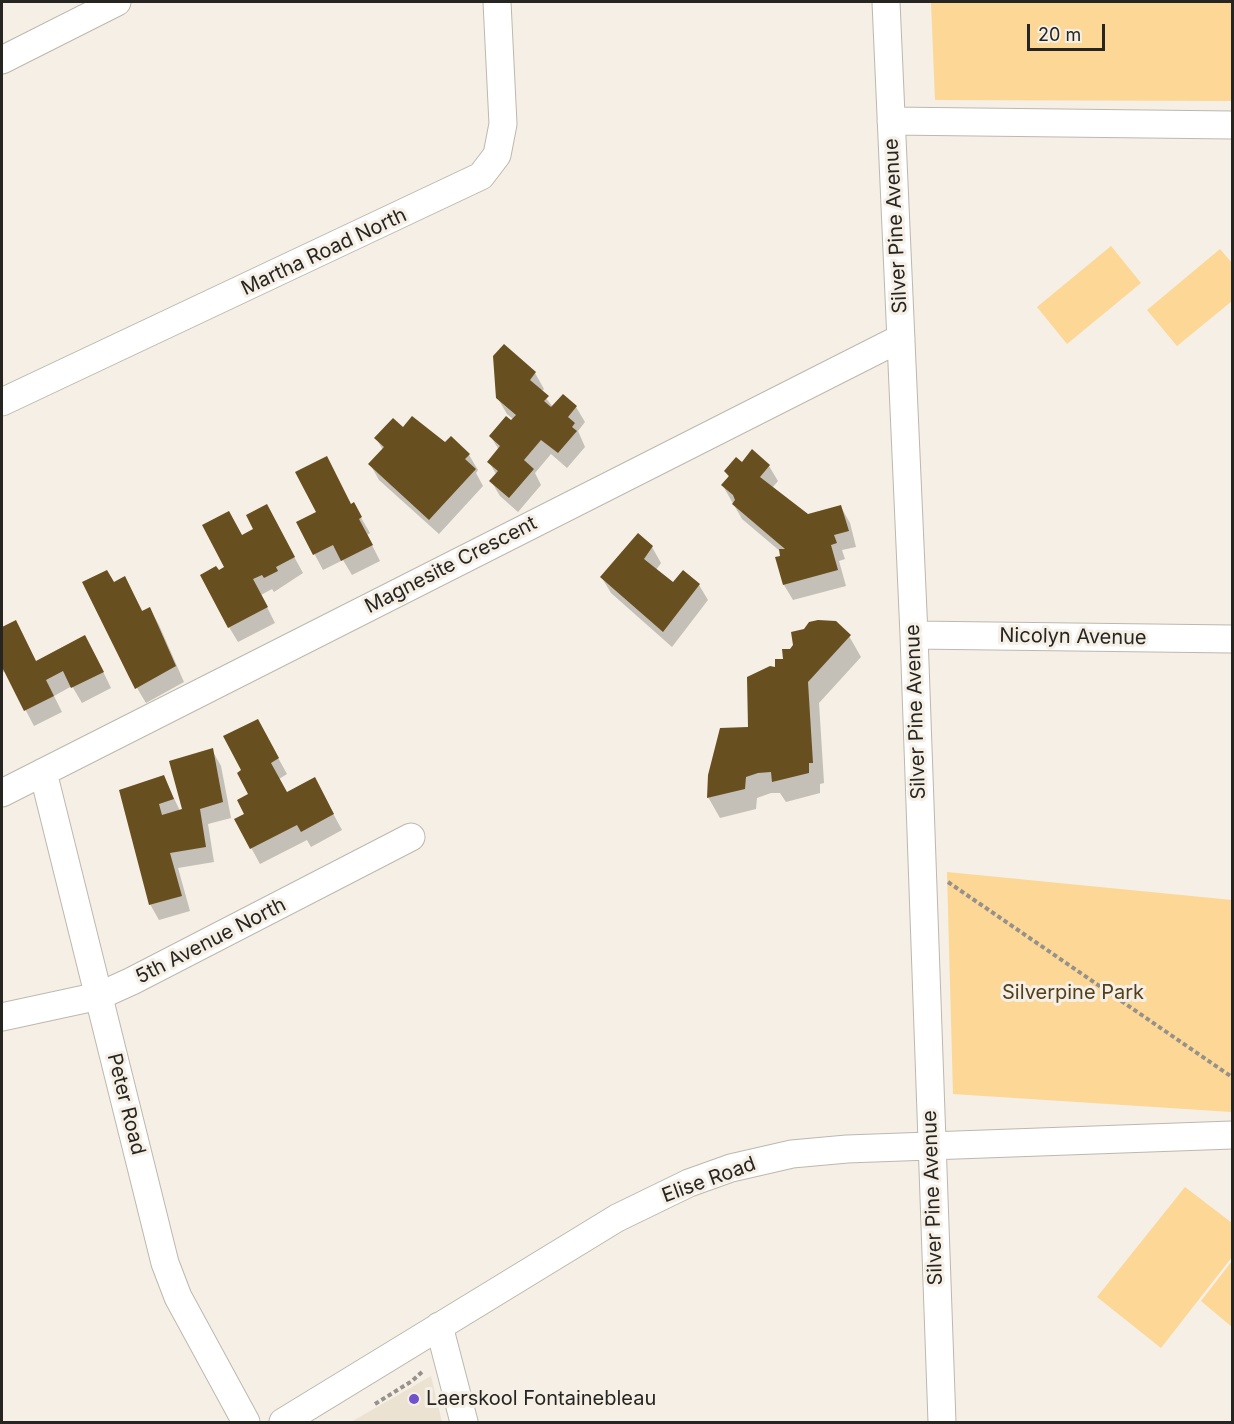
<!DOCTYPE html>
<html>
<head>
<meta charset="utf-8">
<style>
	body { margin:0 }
	#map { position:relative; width:1234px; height:1424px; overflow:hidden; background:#f5efe5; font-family:Inter,sans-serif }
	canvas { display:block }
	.frame { position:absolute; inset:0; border:3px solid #272522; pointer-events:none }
	.scale { position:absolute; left:1027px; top:24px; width:78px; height:27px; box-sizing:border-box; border:3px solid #272522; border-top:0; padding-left:8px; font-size:18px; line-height:21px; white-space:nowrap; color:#272522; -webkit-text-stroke:4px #f5efe5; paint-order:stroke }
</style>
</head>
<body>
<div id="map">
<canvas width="1234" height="1424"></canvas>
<div class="frame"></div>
<div class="scale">20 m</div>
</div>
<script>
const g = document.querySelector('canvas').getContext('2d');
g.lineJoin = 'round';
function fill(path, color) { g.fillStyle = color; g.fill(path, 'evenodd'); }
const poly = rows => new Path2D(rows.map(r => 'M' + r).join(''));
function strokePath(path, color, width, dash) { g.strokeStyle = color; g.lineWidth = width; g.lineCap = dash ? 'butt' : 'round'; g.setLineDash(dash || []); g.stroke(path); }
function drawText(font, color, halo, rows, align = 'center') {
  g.font = font + ' Inter,sans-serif'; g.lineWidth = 6; g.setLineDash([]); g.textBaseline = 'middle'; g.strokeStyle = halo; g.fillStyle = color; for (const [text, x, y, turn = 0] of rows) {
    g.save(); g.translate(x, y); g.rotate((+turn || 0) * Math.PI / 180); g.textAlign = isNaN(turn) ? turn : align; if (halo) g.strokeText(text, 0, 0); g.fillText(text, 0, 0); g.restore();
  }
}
fill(poly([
	[431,1376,442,1422,351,1422]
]), '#ebe2d1');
fill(poly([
	[931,2,1232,2,1232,101,935,100],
	[1111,246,1141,283,1067,344,1037,307],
	[1220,249,1232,263,1232,301,1177,346,1147,310],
	[947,872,1232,900,1232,1112,953,1094],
	[1185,1187,1232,1223,1232,1257,1161,1348,1097,1297],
	[1232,1261,1232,1327,1201,1301]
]), '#fcd795');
fill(poly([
	[535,373,544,389,541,392,553,407,576,407,585,422,578,431,585,447,567,468,551,454,535,473,541,485,518,512,500,496,491,481,496,474,489,462,499,450,491,437,514,420,507,414,497,397],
	[403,429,469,455,478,470,476,473,483,486,439,534,379,480,370,464,383,450,376,438],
	[743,464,769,466,778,481,772,488,807,516,841,507,850,523,856,547,842,550,845,559,839,561,846,586,793,600,784,585,777,558,782,557,781,552,742,519,723,486,729,478,726,472],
	[353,504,370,533,367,535,380,561,352,575,343,560,323,570,298,523],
	[275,522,303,573,274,592,272,589,261,595,275,623,238,642,229,627,218,572,227,568,242,536],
	[652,547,661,563,656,570,674,585,699,585,708,600,672,647,611,593,602,578],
	[125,578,143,612,150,609,159,625,184,682,146,703,137,688,113,584],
	[15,622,36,662,94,653,111,688,82,703,72,686,54,696,62,712,34,726,5,671,2,673,2,629],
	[849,636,861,657,819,703,824,783,820,784,820,793,786,802,780,793,771,793,757,798,756,809,720,818,708,797,750,729,777,668,785,660],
	[266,736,287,774,279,779,287,794,323,795,342,830,311,847,307,840,260,864,236,820,247,815],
	[212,750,221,766,231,818,208,824,214,862,178,868,190,911,159,920,150,904,121,791,164,777,180,811,184,810]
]), '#0003');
fill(poly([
	[504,344,536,372,530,380,549,396,544,401,551,407,563,394,577,406,568,417,575,423,572,427,577,431,558,453,541,440,524,460,534,469,509,498,489,481,498,471,487,462,500,446,489,436,506,416,511,420,516,415,496,398,493,356],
	[412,416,445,442,451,436,470,454,465,459,476,469,429,520,368,464,384,447,374,438,393,418,403,427],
	[752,449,770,465,760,477,808,514,841,505,849,531,834,535,837,543,831,545,838,570,783,585,775,557,780,556,779,549,785,549,732,504,735,500,733,495,721,485,729,476,724,471,736,457,742,462],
	[327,456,351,504,354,502,362,517,359,519,373,545,341,561,333,545,313,555,296,522,316,512,295,472],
	[267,504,295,557,276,567,278,571,264,578,262,575,253,579,268,607,228,628,200,575,216,566,219,570,224,567,202,525,229,511,242,535,253,529,246,515],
	[638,533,653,546,644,559,673,582,683,570,700,584,663,632,600,577],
	[107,570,114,582,125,576,142,611,150,607,176,666,135,689,82,582],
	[16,620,36,661,85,635,104,672,71,688,63,671,46,680,54,696,24,711,2,667,2,627],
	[818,620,836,621,851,635,808,682,813,763,809,763,809,773,772,782,771,772,758,773,746,777,745,789,707,798,708,775,720,728,748,727,747,677,770,666,775,667,775,659,783,659,782,649,790,649,793,645,791,632,804,629,809,622],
	[258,719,279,758,271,763,287,792,315,777,334,814,301,832,297,825,250,849,234,819,244,814,237,800,248,794,237,773,241,770,223,736],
	[213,748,223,802,200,809,206,847,170,853,182,896,149,905,119,790,164,775,174,799,159,804,162,815,182,809,169,761]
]), '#684f1f');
const minor = poly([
	[886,2,914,635,942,1422],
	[2,60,117,2],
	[891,121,1232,125],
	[2,402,481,176,497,155,503,124,497,2],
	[914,635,1232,639],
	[43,772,165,1263,178,1297,246,1422],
	[2,793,901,338],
	[2,1017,99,996,132,981,411,837],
	[439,1326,464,1422],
	[283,1422,617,1218,689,1183,731,1168,792,1154,847,1149,1232,1135]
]);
strokePath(minor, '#bdb8ae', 29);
strokePath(poly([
	[948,882,1232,1077],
	[375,1404,412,1381,423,1371]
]), '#96918b', 4, [4.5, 3]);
strokePath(minor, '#fff', 27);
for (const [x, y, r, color] of [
	[414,1399,6,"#7152cc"]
]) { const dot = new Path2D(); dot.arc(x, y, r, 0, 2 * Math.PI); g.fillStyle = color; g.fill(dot); strokePath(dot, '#f5efe5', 2); }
drawText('20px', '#272522', '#f5efe5', [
	["Silver Pine Avenue",896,226,-93],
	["Martha Road North",324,252,-25],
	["Magnesite Crescent",451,565,-27],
	["Nicolyn Avenue",1073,637,1],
	["Silver Pine Avenue",916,712,-92],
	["5th Avenue North",211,941,-27],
	["Peter Road",126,1104,76],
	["Elise Road",709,1180,-20],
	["Silver Pine Avenue",933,1198,-92]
]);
drawText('20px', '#533f19', '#f5efe5', [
	["Silverpine Park",1073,993]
]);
drawText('20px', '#272522', '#f5efe5', [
	["Laerskool Fontainebleau",426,1399]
], 'left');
</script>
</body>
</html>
